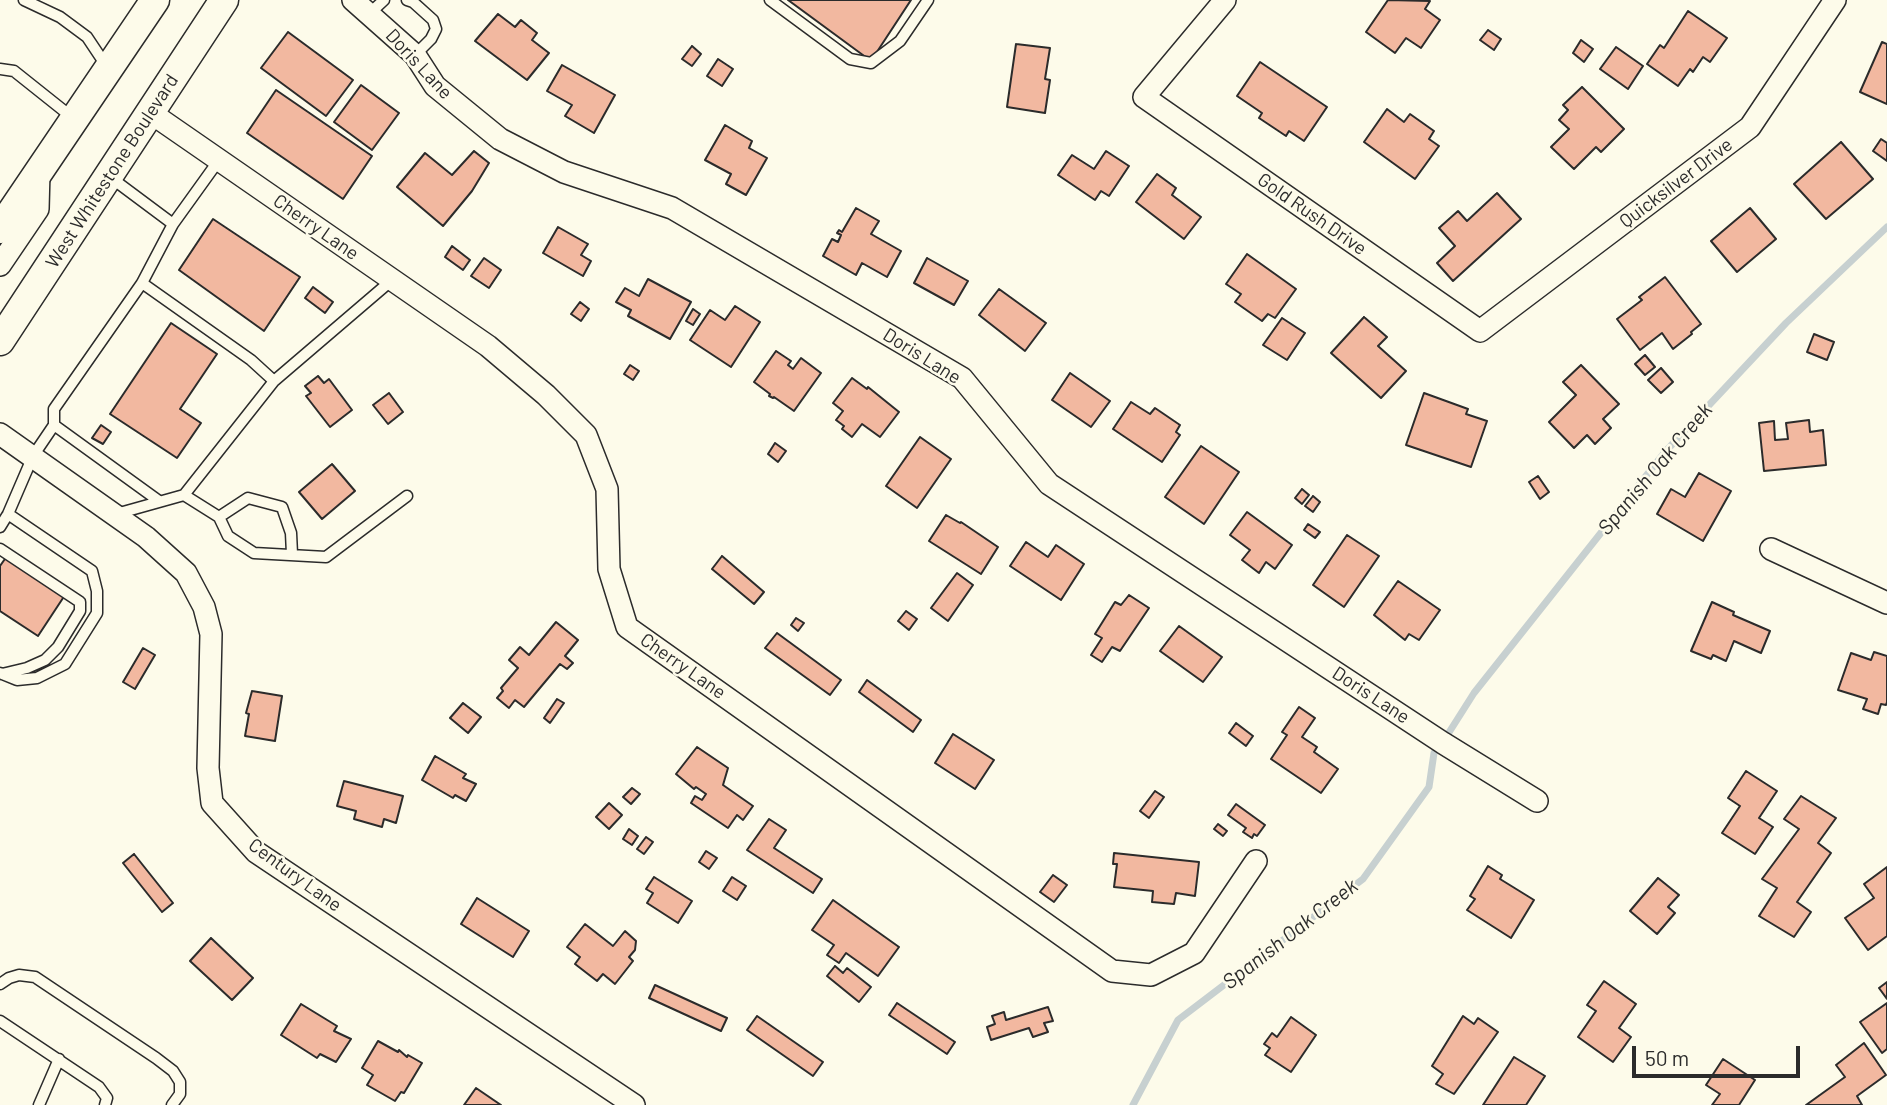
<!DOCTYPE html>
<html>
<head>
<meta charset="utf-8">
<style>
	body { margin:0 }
	#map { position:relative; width:1887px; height:1105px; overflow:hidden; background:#fdfbea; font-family:Barlow,sans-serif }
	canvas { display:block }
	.scale { position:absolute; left:1632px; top:1046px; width:168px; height:32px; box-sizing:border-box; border:4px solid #2b2b2b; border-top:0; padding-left:9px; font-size:21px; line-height:24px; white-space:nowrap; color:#2b2b2b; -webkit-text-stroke:5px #fdfbea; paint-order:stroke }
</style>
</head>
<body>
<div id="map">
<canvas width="1887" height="1105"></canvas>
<div class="scale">50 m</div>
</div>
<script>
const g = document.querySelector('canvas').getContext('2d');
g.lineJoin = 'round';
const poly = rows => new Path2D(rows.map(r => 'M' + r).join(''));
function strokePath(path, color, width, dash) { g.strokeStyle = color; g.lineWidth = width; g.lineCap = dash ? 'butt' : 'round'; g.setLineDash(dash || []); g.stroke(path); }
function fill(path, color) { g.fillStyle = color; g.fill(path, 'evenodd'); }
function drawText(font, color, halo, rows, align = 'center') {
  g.font = font + ' Barlow,sans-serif'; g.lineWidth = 5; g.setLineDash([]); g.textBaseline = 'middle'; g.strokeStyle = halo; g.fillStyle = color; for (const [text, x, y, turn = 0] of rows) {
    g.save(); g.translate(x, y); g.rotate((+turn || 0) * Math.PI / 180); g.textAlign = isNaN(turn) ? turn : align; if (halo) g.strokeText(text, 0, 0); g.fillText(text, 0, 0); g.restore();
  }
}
strokePath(poly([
	[1448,734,1474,693,1665,452,1786,323,1887,227],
	[1133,1105,1178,1020,1363,879,1429,787,1434,753]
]), '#c7d0d0', 7);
const building = poly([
	[788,0,911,0,871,61,788,0],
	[1388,0,1430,1,1425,9,1440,20,1421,48,1406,38,1395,53,1366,32,1388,0],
	[1688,11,1727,38,1710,62,1703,57,1693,72,1690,69,1678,86,1647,64,1660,45,1664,48,1688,11],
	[498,14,515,27,521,20,537,33,532,40,549,53,527,80,475,41,498,14],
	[1488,30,1501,39,1494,50,1480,40,1488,30],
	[288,32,353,80,326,116,261,68,288,32],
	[1581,40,1593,49,1584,62,1573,53,1581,40],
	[1882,42,1887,44,1887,104,1860,92,1882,42],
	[1016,44,1050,48,1045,79,1050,80,1045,113,1007,107,1016,44],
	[692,46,701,54,692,66,682,59,692,46],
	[1616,47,1643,66,1628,89,1600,69,1616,47],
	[718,59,733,69,722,86,707,76,718,59],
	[1260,62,1327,107,1304,141,1289,131,1286,136,1259,118,1262,113,1237,96,1260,62],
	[562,65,615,95,594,133,565,116,572,105,547,91,562,65],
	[361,85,399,113,372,150,334,122,361,85],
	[1582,87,1624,129,1601,152,1596,147,1574,169,1551,147,1569,129,1559,120,1568,110,1563,105,1582,87],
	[276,90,372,156,343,199,247,133,276,90],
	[1387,109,1404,122,1410,114,1434,131,1429,139,1439,146,1415,179,1364,142,1387,109],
	[725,125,752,141,749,148,767,158,746,195,726,184,731,174,705,160,725,125],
	[1881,139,1887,143,1887,161,1873,151,1881,139],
	[1841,142,1873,179,1826,219,1794,184,1841,142],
	[474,151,489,163,472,191,443,226,397,187,425,153,452,175,474,151],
	[1106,151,1129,166,1109,196,1101,191,1095,200,1058,175,1072,155,1094,169,1106,151],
	[1157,174,1176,188,1172,195,1201,217,1184,239,1136,202,1157,174],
	[1497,193,1521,219,1453,281,1437,263,1455,246,1439,228,1458,211,1467,221,1497,193],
	[856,208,879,221,871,234,901,251,887,277,862,263,856,275,823,256,832,239,838,242,841,235,837,233,839,230,842,232,856,208],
	[1750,208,1776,239,1737,272,1711,241,1750,208],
	[213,219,300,277,264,331,179,270,213,219],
	[558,227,588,244,581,255,591,261,583,276,543,253,558,227],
	[452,246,470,260,463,270,445,257,452,246],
	[1247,254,1296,289,1275,318,1268,314,1262,321,1235,302,1241,294,1226,284,1247,254],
	[484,258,501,270,489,288,471,276,484,258],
	[927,258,968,281,954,305,914,283,927,258],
	[1665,277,1701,324,1691,332,1692,334,1673,349,1662,333,1640,350,1617,319,1642,300,1639,297,1665,277],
	[648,279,691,302,670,339,628,316,631,310,616,302,625,288,639,296,648,279],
	[313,287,333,302,325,313,305,298,313,287],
	[999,289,1046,323,1025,351,979,315,999,289],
	[580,302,589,309,581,321,571,314,580,302],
	[735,306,760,322,731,367,690,340,710,310,725,320,735,306],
	[693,309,700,314,693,325,686,321,693,309],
	[1364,317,1387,337,1378,346,1406,371,1381,398,1331,353,1364,317],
	[1282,318,1305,333,1287,360,1263,345,1282,318],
	[171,323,217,354,180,409,201,423,177,458,110,414,171,323],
	[1814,334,1834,342,1827,360,1807,352,1814,334],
	[776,351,791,361,788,365,793,369,801,358,821,373,794,411,774,397,773,398,769,396,770,394,754,382,776,351],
	[1645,355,1655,367,1645,375,1635,364,1645,355],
	[630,365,639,371,633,380,624,374,630,365],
	[1581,365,1619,404,1603,419,1611,428,1595,444,1587,435,1574,448,1549,422,1576,395,1563,382,1581,365],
	[1661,368,1673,382,1661,393,1648,380,1661,368],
	[1070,373,1110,401,1091,427,1052,400,1070,373],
	[318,376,324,383,329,379,352,410,330,427,306,396,311,393,305,386,318,376],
	[852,378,867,389,868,387,899,412,880,437,862,424,852,437,842,429,844,426,836,420,843,411,833,403,852,378],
	[389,393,403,412,388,424,373,405,389,393],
	[1424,393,1468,409,1466,414,1487,421,1471,467,1406,445,1424,393],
	[1131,402,1150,414,1155,408,1180,425,1176,432,1180,435,1162,462,1113,429,1131,402],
	[1809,420,1810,432,1823,430,1826,465,1764,471,1759,423,1774,421,1775,440,1788,439,1786,423,1809,420],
	[101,425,111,432,103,444,92,438,101,425],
	[920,437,951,459,917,508,886,486,920,437],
	[775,443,786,451,778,462,768,454,775,443],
	[1201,446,1239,472,1204,524,1165,497,1201,446],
	[332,464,355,491,322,519,299,492,332,464],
	[1699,473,1731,491,1703,541,1657,514,1671,489,1685,497,1699,473],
	[1538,476,1549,492,1540,499,1529,482,1538,476],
	[1302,489,1309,495,1302,504,1295,498,1302,489],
	[1313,496,1320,502,1313,512,1305,506,1313,496],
	[1247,512,1292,545,1275,569,1266,562,1259,573,1242,560,1250,550,1230,535,1247,512],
	[946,515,960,523,961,522,998,547,981,574,929,541,946,515],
	[1308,524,1320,532,1315,538,1304,530,1308,524],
	[1347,535,1379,556,1344,607,1313,585,1347,535],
	[1026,542,1048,557,1056,545,1084,564,1061,600,1010,566,1026,542],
	[7,556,65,595,38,636,0,611,0,566,7,556],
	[722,556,764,592,754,604,712,569,722,556],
	[957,573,973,585,948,621,931,608,957,573],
	[1398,581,1440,610,1419,640,1409,634,1405,640,1374,615,1398,581],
	[1129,595,1149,608,1120,651,1112,647,1102,662,1091,655,1102,638,1095,634,1115,602,1121,605,1129,595],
	[1712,602,1734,612,1733,615,1770,631,1761,653,1734,641,1726,661,1713,655,1711,659,1691,651,1712,602],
	[906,611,917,619,909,630,898,621,906,611],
	[796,618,804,623,798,631,791,625,796,618],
	[556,622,578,640,565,656,573,663,567,669,560,664,524,707,515,700,509,708,497,698,503,691,501,688,518,668,509,660,520,647,529,655,556,622],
	[1179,626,1222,657,1203,682,1160,651,1179,626],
	[777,633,841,680,830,695,765,648,777,633],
	[143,648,155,655,135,689,123,682,143,648],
	[1874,652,1887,656,1887,702,1886,705,1881,704,1878,714,1863,709,1867,699,1838,690,1851,653,1871,660,1874,652],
	[867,680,921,720,913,732,859,692,867,680],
	[252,691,282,696,275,741,245,736,249,714,246,713,252,691],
	[557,699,564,703,550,723,544,718,557,699],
	[463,703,481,717,468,733,450,718,463,703],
	[1299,707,1315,718,1302,737,1317,747,1314,752,1338,769,1321,793,1271,759,1287,735,1282,732,1299,707],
	[1236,723,1253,736,1246,746,1229,733,1236,723],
	[953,734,994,760,975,789,935,763,953,734],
	[697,747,728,768,723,785,753,806,743,820,737,815,728,828,691,803,695,796,702,800,706,794,696,787,694,789,676,774,697,747],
	[435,756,466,774,463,778,476,784,466,801,455,795,453,798,422,780,435,756],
	[1746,771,1777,791,1759,818,1773,827,1755,854,1722,833,1740,806,1728,798,1746,771],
	[344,781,403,796,396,823,384,819,382,827,354,819,356,811,337,806,344,781],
	[632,788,640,794,631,804,623,797,632,788],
	[1155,791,1164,797,1149,818,1140,811,1155,791],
	[1801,796,1836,818,1818,843,1831,853,1797,902,1811,912,1794,937,1759,916,1777,888,1762,879,1799,829,1784,819,1801,796],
	[609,803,622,815,609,829,596,817,609,803],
	[1236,804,1265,825,1257,836,1254,834,1252,838,1243,832,1246,828,1228,815,1236,804],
	[769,819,786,830,774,848,822,879,813,893,747,850,769,819],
	[1218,824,1227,831,1223,836,1214,829,1218,824],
	[629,829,638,836,632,845,623,839,629,829],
	[646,837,653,842,644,854,637,849,646,837],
	[706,851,717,858,709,869,699,862,706,851],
	[1114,853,1199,862,1195,896,1176,893,1174,904,1152,902,1153,891,1114,887,1117,864,1113,864,1114,853],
	[134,854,173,903,162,912,123,863,134,854],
	[1488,866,1502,875,1500,879,1534,900,1511,938,1467,910,1475,899,1470,896,1488,866],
	[1887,867,1887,936,1868,950,1845,918,1874,898,1864,884,1887,867],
	[1053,875,1067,885,1054,902,1040,892,1053,875],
	[654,877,692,901,678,923,647,903,653,893,646,889,654,877],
	[732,877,746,886,737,900,723,891,732,877],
	[1658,878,1679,895,1668,907,1675,913,1657,934,1630,911,1658,878],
	[477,898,529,931,513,957,461,924,477,898],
	[833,900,899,947,878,976,846,953,839,963,827,955,834,945,812,930,833,900],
	[585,924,613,946,625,931,636,941,635,950,629,957,633,961,615,984,603,974,597,981,575,964,580,957,567,947,585,924],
	[211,938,253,978,232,1000,190,961,211,938],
	[835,966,843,973,847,968,871,987,859,1002,827,976,835,966],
	[1604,981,1636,1004,1619,1028,1631,1037,1613,1062,1578,1037,1596,1011,1587,1005,1604,981],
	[1887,982,1887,999,1879,988,1887,982],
	[655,985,727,1018,721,1031,649,998,655,985],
	[897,1003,955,1042,947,1054,889,1015,897,1003],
	[1887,1003,1887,1049,1882,1053,1860,1022,1887,1003],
	[301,1004,337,1026,334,1031,351,1039,336,1062,320,1054,317,1058,281,1035,301,1004],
	[1048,1007,1053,1021,1044,1023,1048,1032,1033,1037,1029,1028,991,1040,987,1027,995,1024,992,1016,1004,1012,1006,1020,1048,1007],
	[757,1016,823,1062,813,1076,747,1030,757,1016],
	[1463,1016,1474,1024,1478,1018,1498,1032,1454,1094,1436,1084,1443,1074,1432,1066,1463,1016],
	[1291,1017,1316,1035,1291,1072,1265,1055,1270,1048,1264,1044,1272,1033,1277,1037,1291,1017],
	[378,1041,398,1052,399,1050,407,1057,408,1055,422,1063,404,1093,401,1092,395,1101,367,1085,373,1075,362,1068,378,1041],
	[1864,1043,1886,1075,1857,1096,1862,1105,1806,1105,1845,1077,1836,1065,1864,1043],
	[1514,1057,1545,1076,1526,1105,1483,1105,1514,1057],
	[1723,1059,1755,1080,1739,1105,1712,1105,1720,1094,1706,1085,1723,1059],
	[476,1088,501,1105,464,1105,476,1088]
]);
fill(building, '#f2b8a0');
strokePath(building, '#2b2b2b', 2);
const lane = poly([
	[24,0,60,17,87,37,107,67],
	[407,0,413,2,433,20,436,29,431,39,415,55],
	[770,0,850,59,871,63,900,41,928,0],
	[370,13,384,0],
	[0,69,14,71,73,118],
	[110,177,173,224],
	[274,381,392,280],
	[54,425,159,501],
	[184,495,219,517,228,536,254,553,326,557,407,496],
	[116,514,184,495,274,381,251,360,142,283],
	[219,517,248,498,282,507,291,533,292,554],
	[0,527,8,514,33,456,54,425,54,409,142,283,173,224,219,160],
	[0,549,80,602,80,611,58,647,45,660,27,668,2,674],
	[0,673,17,680,37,678,65,664,97,613,97,591,92,571,8,514],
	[0,984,9,978,19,975,35,977,156,1058,173,1071,180,1082,180,1094,172,1105],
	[0,1021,99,1087,107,1098,105,1105],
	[39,1105,59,1059]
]);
const street = poly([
	[353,0,415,55,435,86,500,139,564,172,672,208,962,378,1049,484,1443,743,1537,801],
	[1225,0,1144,97,1480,331,1750,127,1835,0],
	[151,113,488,346,546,395,586,435,607,489,609,569,627,627,1112,971,1151,975,1194,953,1256,861],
	[0,265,38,209,39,172],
	[0,434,146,537,186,573,204,607,211,634,208,768,212,803,256,852,634,1105],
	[1771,549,1887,603]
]);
const secondary = poly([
	[0,229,155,0],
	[0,341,224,0]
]);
strokePath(lane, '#2b2b2b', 13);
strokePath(street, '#2b2b2b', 24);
strokePath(secondary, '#2b2b2b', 31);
strokePath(lane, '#fdfbea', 10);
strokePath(street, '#fdfbea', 21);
strokePath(secondary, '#fdfbea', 28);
drawText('19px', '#2b2b2b', '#fdfbea', [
	["Doris Lane",419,64,47],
	["West Whitestone Boulevard",112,171,-57],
	["Quicksilver Drive",1676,183,-37],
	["Gold Rush Drive",1312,214,35],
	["Cherry Lane",316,227,35],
	["Doris Lane",922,356,32],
	["Cherry Lane",683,666,35],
	["Doris Lane",1371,695,33],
	["Century Lane",295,875,36]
]);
drawText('italic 21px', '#2b2b2b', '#fdfbea', [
	["Spanish Oak Creek",1655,469,-50],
	["Spanish Oak Creek",1290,934,-38]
]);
</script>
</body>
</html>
